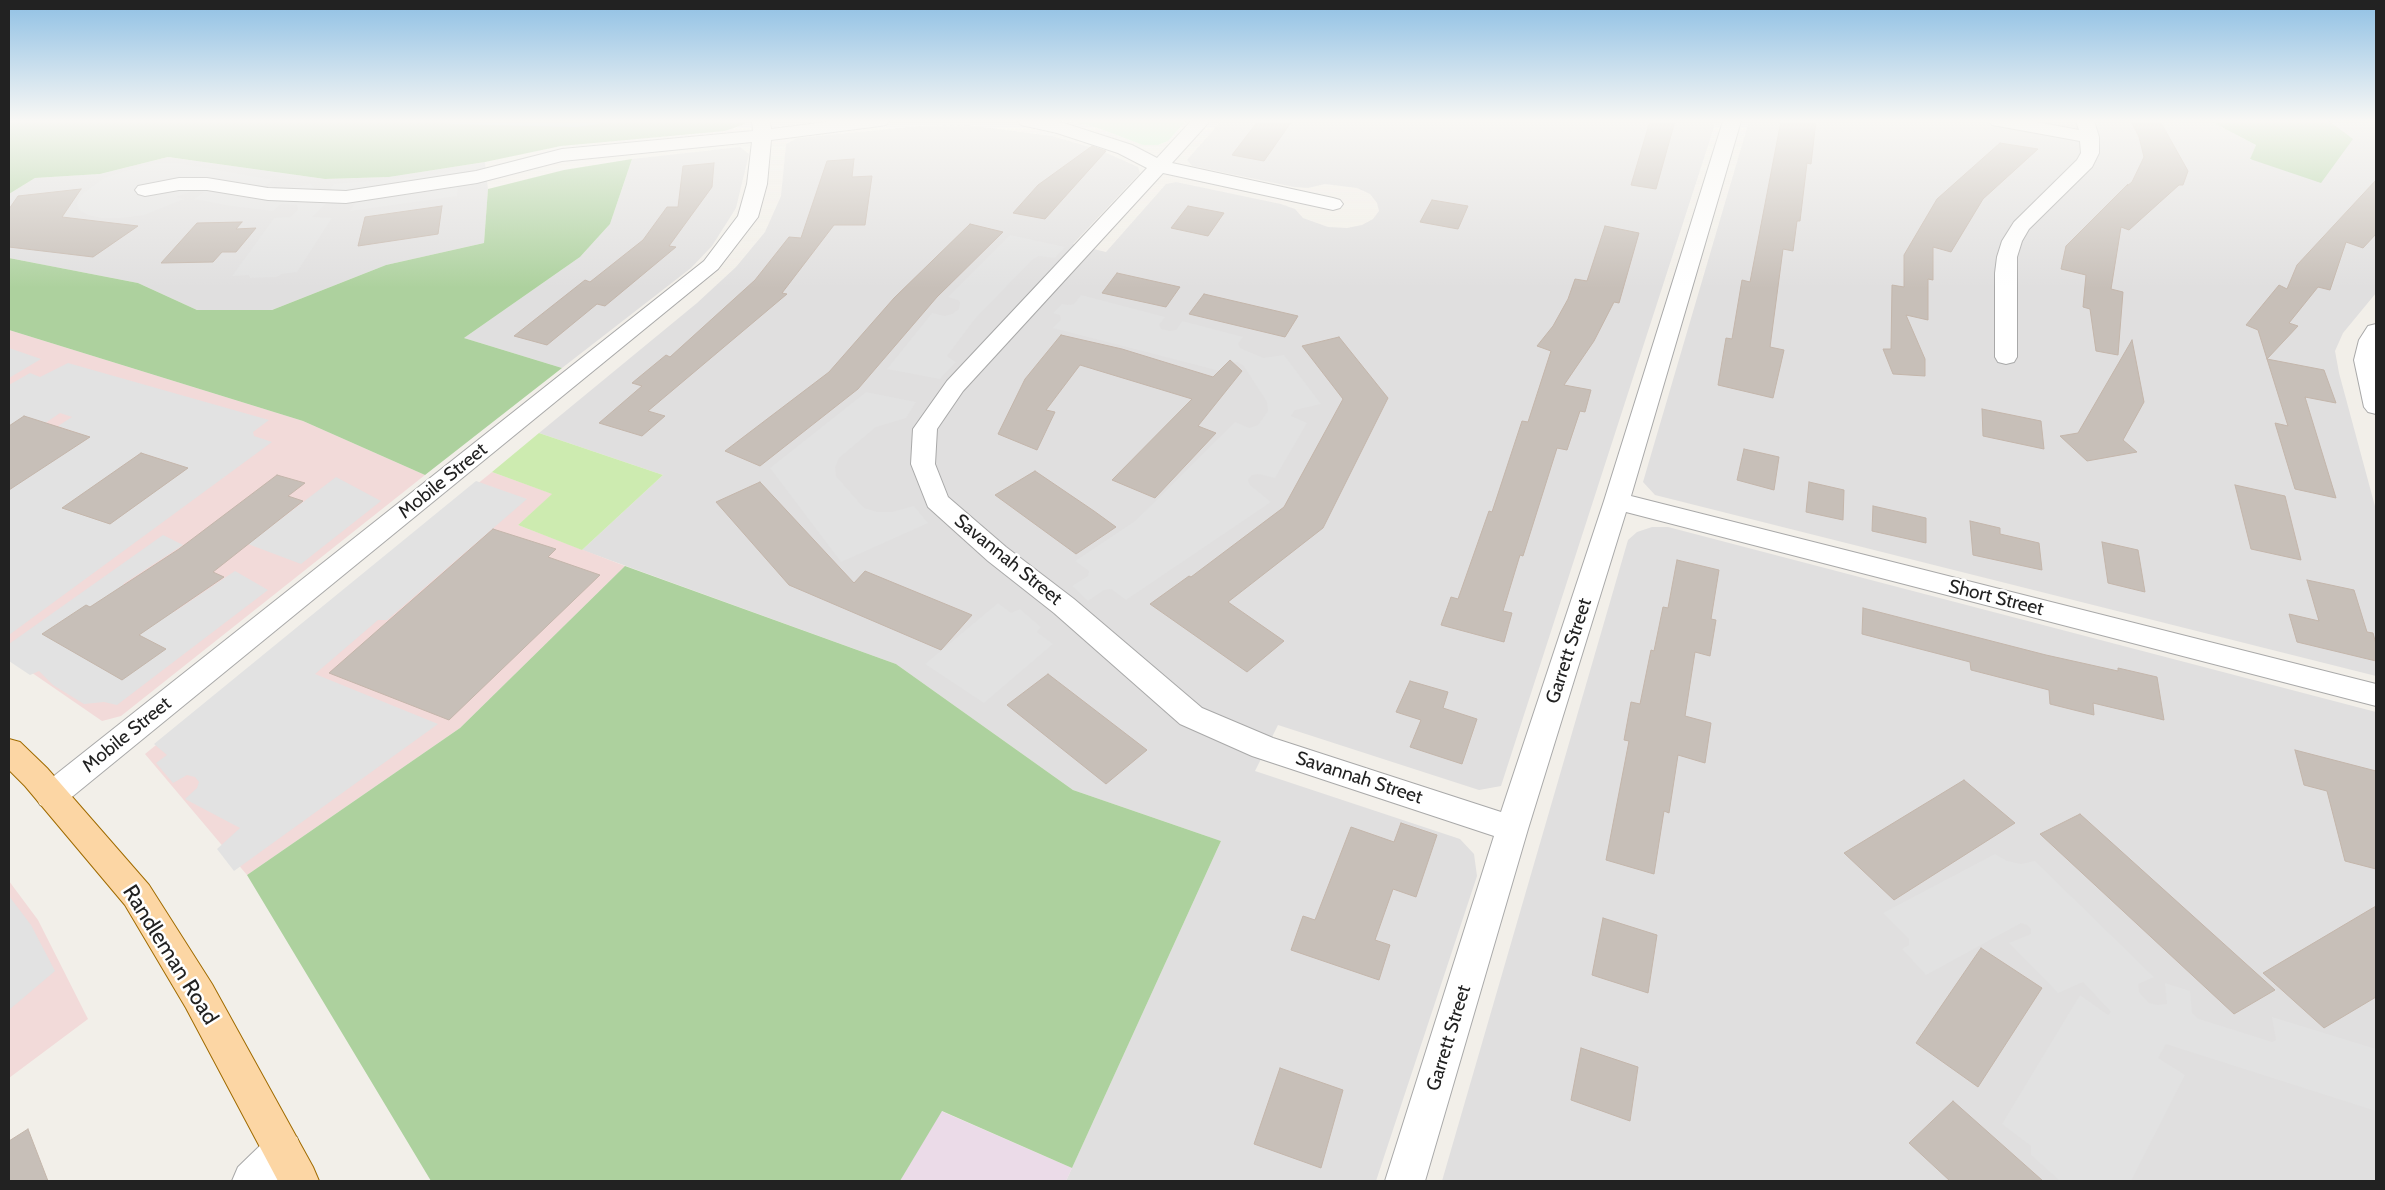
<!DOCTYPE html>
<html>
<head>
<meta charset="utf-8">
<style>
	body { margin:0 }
	#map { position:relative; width:2385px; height:1190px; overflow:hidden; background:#f2efe9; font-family:Cabin,sans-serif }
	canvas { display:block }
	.frame { position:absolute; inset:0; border:10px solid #222; pointer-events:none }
</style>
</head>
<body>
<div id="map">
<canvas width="2385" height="1190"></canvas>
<div class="frame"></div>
</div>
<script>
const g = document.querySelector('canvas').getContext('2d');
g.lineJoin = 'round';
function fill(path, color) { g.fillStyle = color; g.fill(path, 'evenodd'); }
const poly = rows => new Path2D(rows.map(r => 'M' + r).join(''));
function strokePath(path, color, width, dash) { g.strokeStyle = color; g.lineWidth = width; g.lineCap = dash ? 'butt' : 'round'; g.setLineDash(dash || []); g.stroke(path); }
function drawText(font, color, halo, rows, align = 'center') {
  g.font = font + ' Cabin,sans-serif'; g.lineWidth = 5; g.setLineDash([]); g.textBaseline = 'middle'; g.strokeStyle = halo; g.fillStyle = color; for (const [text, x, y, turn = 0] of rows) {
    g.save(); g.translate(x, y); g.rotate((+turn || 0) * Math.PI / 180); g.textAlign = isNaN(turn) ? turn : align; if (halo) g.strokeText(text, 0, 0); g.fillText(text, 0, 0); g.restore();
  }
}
fill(poly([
	[1221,121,1716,121,1501,786,1479,790,1278,725,1255,771,1460,839,1474,854,1477,876,1376,1181,1066,1181,1221,841,1073,790,896,664,582,550,663,475,539,433,697,303,736,267,765,232,781,196,786,144,797,138,920,126,967,125,1052,136,1100,150,1138,167,1140,173,1073,244,1106,252,1166,184,1176,182,1281,204,1295,209,1303,218,1328,227,1347,228,1362,225,1373,219,1379,211,1377,203,1370,194,1357,188,1325,184,1308,188,1294,187,1192,166,1187,160],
	[1749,121,2210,121,2256,145,2250,160,2352,139,2329,121,2376,121,2376,293,2343,333,2335,351,2339,373,2376,510,2376,676,1655,495,1643,482],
	[740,147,749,154,736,208,712,246,691,268,562,368,464,338,580,257,610,224,632,159],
	[168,157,325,179,389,177,485,162,488,189,484,243,386,265,272,310,197,310,138,283,9,258,9,194,35,178,100,174],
	[1652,527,1668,527,2376,712,2376,1181,1442,1181,1628,540,1637,532]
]), '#e0dfdf');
fill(poly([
	[9,330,303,421,425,475,121,716,102,721,9,657],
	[492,472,553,494,518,525,625,566,460,728,247,875,145,754],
	[9,881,38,920,88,1019,9,1078]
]), '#f2dad9');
fill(poly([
	[941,1111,1072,1168,1066,1181,900,1181]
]), '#ebdbe8');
fill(poly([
	[539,433,663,475,582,550,518,525,552,494,492,472]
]), '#cdebb0');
fill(poly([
	[9,121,745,121,745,124,725,131,561,146,485,162,389,177,325,179,168,157,100,174,35,178,9,194],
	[2210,121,2329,121,2353,139,2321,183,2250,159,2256,145],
	[632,159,610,224,580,257,464,338,562,368,425,475,303,421,9,330,9,258,138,283,197,310,272,310,386,265,484,243,488,189,564,170],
	[625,566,896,664,1073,790,1221,841,1072,1168,942,1111,900,1181,431,1181,247,875,460,728]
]), '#add19e');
fill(poly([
	[1070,121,1186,121,1168,141,1158,145,1143,145,1098,128]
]), '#c8facc');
fill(poly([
	[160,163,177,163,273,180,264,187,287,189,311,184,316,191,329,191,334,184,409,178,460,170,457,196,350,211,355,203,332,202,326,204,312,217,332,218,297,272,282,274,276,277,250,278,249,275,232,276,274,218,290,217,298,210,297,205,281,204,273,211,231,206,194,199,204,192,193,191,176,197,184,199,144,215,121,218,102,218,88,215,79,210,77,203,81,195,104,178,141,166],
	[1010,235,1065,247,1055,258,1039,256,1033,259,974,320,947,356,956,362,940,379,887,369,932,313,945,316,952,314,959,309,960,303,958,300,948,297],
	[1081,295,1165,317,1159,325,1161,329,1170,331,1176,330,1182,321,1243,337,1238,344,1240,348,1263,358,1284,355,1321,404,1295,410,1291,416,1307,423,1275,478,1259,474,1252,475,1248,480,1250,485,1271,502,1126,600,1111,589,1104,590,1088,601,1072,586,1088,576,1089,571,1075,561,1135,521,1235,422,1249,428,1258,425,1268,411,1267,402,1243,365,1237,362,1225,364,1220,371,1053,328,1061,319,1060,315,1053,313,1062,304,1069,305,1074,304],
	[9,348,41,359,9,378],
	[68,363,269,420,253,432,254,436,272,442,9,635,9,489,90,437,58,426,72,417,60,413,44,424,24,417,9,426,9,385,30,373,40,377],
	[141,453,188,468,110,524,63,508],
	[866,392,916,402,906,418,876,427,839,458,835,468,836,476,864,508,877,512,892,512,914,506,928,523,841,562,770,468],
	[336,477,381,501,301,564,248,544],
	[476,481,527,499,387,620,378,620,315,674,438,724,234,871,217,849,240,828,185,799,197,788,199,782,195,777,187,775,173,783,156,763,167,755,154,744],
	[163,535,183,545,123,584,174,612,235,571,268,590,117,705,104,702,84,704,53,685,39,671,30,675,9,661,9,644],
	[998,603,1011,613,1020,609,1041,627,1037,632,1053,644,984,703,925,664],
	[1995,854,2007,861,2021,864,2035,861,2154,977,2138,984,2139,992,2149,1003,2157,1005,2167,1004,2165,983,2190,991,2192,1013,2199,1019,2272,1042,2276,1040,2272,1017,2376,1049,2376,1111,2166,1044,2158,1058,2185,1075,2131,1181,2060,1181,2031,1155,2031,1146,2002,1124,2080,995,2108,1015,2111,1012,2083,982,2058,993,2009,943,2031,934,2031,929,2027,925,2021,923,1926,975,1902,949,1909,945,1909,939,1883,913],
	[9,896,31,925,55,971,9,1010]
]), '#e2e2e2');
strokePath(poly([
	[451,121,576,124,599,121]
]), '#aad3df', 6);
const building = poly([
	[1258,121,1292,121,1264,161,1232,155,1258,121],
	[1650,121,1675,121,1656,189,1631,185,1650,121],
	[1781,121,1816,121,1811,164,1807,163,1800,221,1797,221,1793,251,1783,249,1770,347,1784,350,1773,398,1718,385,1726,338,1732,339,1742,280,1750,282,1781,121],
	[2131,121,2160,121,2188,171,2183,185,2179,185,2129,230,2121,227,2111,289,2123,292,2118,355,2096,351,2090,309,2083,307,2086,275,2061,269,2066,246,2128,184,2127,186,2132,182,2144,157,2139,137,2131,121],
	[2000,143,2038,149,1983,199,1951,252,1933,247,1933,280,1928,279,1928,320,1906,315,1925,359,1925,376,1893,374,1883,349,1891,349,1892,285,1904,287,1904,255,1937,199,2000,143],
	[1092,146,1106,151,1045,219,1013,213,1038,185,1092,146],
	[854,159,852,177,872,176,865,225,834,225,782,293,787,294,648,411,665,416,642,436,599,423,642,386,632,383,666,355,670,357,755,280,789,237,801,238,827,161,854,159],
	[714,163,712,187,669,246,676,247,605,306,597,304,547,345,514,336,585,280,590,282,643,240,667,207,678,207,683,166,714,163],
	[2376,180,2376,234,2363,248,2346,242,2330,290,2318,287,2289,323,2298,326,2267,359,2258,330,2246,325,2279,285,2287,289,2297,265,2376,180],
	[81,189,62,217,138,226,93,257,9,247,9,209,18,196,81,189],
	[1432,200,1468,206,1458,229,1420,222,1432,200],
	[442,206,438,234,358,246,365,217,442,206],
	[1188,206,1224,213,1208,236,1171,228,1188,206],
	[242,222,236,229,256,228,236,252,222,252,213,262,161,263,197,223,242,222],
	[970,224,1003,232,937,297,858,389,760,466,725,451,829,372,894,298,970,224],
	[1605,226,1639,233,1619,303,1614,302,1594,341,1564,385,1591,390,1585,412,1580,411,1567,450,1557,448,1523,556,1520,555,1503,611,1512,613,1504,642,1441,625,1451,597,1458,599,1489,511,1492,512,1522,421,1528,422,1551,351,1537,346,1553,326,1568,299,1575,279,1587,281,1605,226],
	[1117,273,1180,287,1166,307,1102,293,1117,273],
	[1204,294,1298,316,1285,337,1189,314,1204,294],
	[1061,335,1122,349,1213,377,1230,360,1242,371,1198,426,1216,433,1155,498,1112,480,1192,399,1080,365,1046,410,1055,412,1037,450,998,434,1025,379,1061,335],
	[1339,337,1388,398,1323,528,1228,602,1284,641,1247,672,1150,604,1189,576,1191,577,1284,507,1343,399,1302,346,1339,337],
	[2132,340,2144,402,2123,440,2137,452,2087,461,2060,436,2078,433,2132,340],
	[2267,359,2324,370,2336,403,2305,397,2336,498,2295,489,2275,423,2288,426,2267,359],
	[1982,409,2041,421,2044,449,1983,436,1982,409],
	[24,416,90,437,9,490,9,426,24,416],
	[1744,449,1779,457,1774,490,1737,480,1744,449],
	[141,453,188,468,110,524,62,508,141,453],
	[1035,471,1094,511,1116,527,1076,554,995,495,1035,471],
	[277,475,305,483,288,496,303,501,213,572,224,577,139,635,166,649,122,680,42,634,86,605,90,607,179,549,277,475],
	[760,482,854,583,865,571,972,615,941,650,789,585,716,502,760,482],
	[1809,482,1844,490,1843,520,1806,512,1809,482],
	[2235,485,2285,496,2301,560,2251,549,2235,485],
	[1873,506,1926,518,1926,543,1872,531,1873,506],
	[1970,521,2000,528,2000,534,2039,543,2042,570,1973,555,1970,521],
	[493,529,556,549,548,557,600,575,449,720,329,673,493,529],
	[2102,542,2138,550,2145,592,2108,583,2102,542],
	[1677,560,1719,570,1711,619,1716,620,1710,656,1695,652,1685,716,1711,723,1705,763,1678,755,1669,813,1664,811,1654,874,1606,860,1629,741,1624,740,1631,702,1640,704,1651,650,1654,651,1663,607,1668,608,1677,560],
	[2307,580,2354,590,2367,632,2373,633,2376,644,2376,661,2297,642,2289,614,2319,621,2307,580],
	[1863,608,2046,655,2118,671,2118,668,2157,677,2164,720,2093,703,2094,715,2050,704,2049,690,1971,670,1970,662,1862,634,1863,608],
	[1048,674,1147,750,1106,784,1007,705,1048,674],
	[1410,681,1448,692,1443,708,1477,719,1462,764,1410,747,1421,720,1396,712,1410,681],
	[2295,750,2376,771,2376,869,2345,861,2327,791,2304,785,2295,750],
	[1964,780,2015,823,1894,900,1844,853,1964,780],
	[2080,814,2275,990,2234,1014,2040,834,2080,814],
	[1401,823,1437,835,1416,897,1393,889,1375,940,1390,945,1379,980,1291,950,1303,916,1315,920,1351,827,1394,842,1401,823],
	[2376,906,2376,997,2324,1028,2263,973,2376,906],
	[1603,918,1657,935,1648,993,1592,975,1603,918],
	[1981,948,2042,988,1978,1087,1916,1043,1981,948],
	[1581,1048,1638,1067,1630,1121,1571,1100,1581,1048],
	[1280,1068,1343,1090,1321,1168,1254,1144,1280,1068],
	[1953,1101,2043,1181,1950,1181,1909,1143,1953,1101],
	[28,1129,48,1181,9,1181,9,1141,28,1129]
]);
fill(building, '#c7bfb8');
strokePath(building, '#c4b6ab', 1);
const minor = poly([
	[752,121,770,121,771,129,834,121,889,121,886,125,880,126,771,140,767,184,758,217,718,269,62,805,51,809,40,805,35,796,40,787,704,261,738,216,747,184,752,142,562,161,477,183,346,203,268,200,207,190,179,190,145,196,138,194,135,190,138,186,179,178,207,178,268,188,346,191,476,171,562,149,753,131,752,121],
	[1018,121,1055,121,1067,124,1132,145,1157,158,1191,121,1210,121,1172,163,1333,198,1340,200,1343,204,1340,208,1333,210,1163,173,963,391,937,429,935,464,948,497,1006,547,1074,599,1202,708,1273,738,1501,812,1604,501,1723,121,1741,121,1631,496,2376,684,2376,706,1626,512,1528,829,1425,1181,1385,1181,1494,836,1252,756,1180,724,1054,613,988,561,928,507,911,464,913,429,947,381,1147,168,1118,153,1057,133,1021,125,1018,121],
	[1989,121,2031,121,2079,130,2076,121,2094,121,2099,137,2099,153,2092,167,2029,229,2022,241,2017,257,2017,357,2014,362,2006,364,1998,362,1995,357,1995,273,1997,257,2002,241,2014,222,2077,160,2081,153,2080,141,1998,126,1992,125,1989,121],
	[2376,324,2376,414,2368,412,2364,407,2354,360,2359,340,2368,326,2376,324],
	[283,1132,297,1137,302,1151,297,1165,280,1181,232,1181,238,1167,269,1137,283,1132]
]);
const primary = poly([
	[9,739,20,742,47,768,149,885,212,984,313,1167,319,1181,278,1181,186,1008,125,905,25,786,9,770,9,739]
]);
strokePath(minor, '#a9a9a9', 2);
strokePath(primary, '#a06b00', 2);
fill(minor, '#fff');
fill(primary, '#fcd6a4');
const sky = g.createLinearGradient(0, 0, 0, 288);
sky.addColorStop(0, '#8fc0e4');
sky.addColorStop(0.42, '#f9f8f5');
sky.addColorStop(1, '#f9f8f500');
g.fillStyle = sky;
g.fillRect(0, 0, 2385, 288);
drawText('19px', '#222', '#fff', [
	["Mobile Street",443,481,-39],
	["Savannah Street",1008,560,39],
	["Short Street",1996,598,14],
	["Garrett Street",1569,651,-72],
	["Mobile Street",127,735,-39],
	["Savannah Street",1359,778,18],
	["Garrett Street",1449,1038,-73]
]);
drawText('22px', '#222', '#fff', [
	["Randleman Road",170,955,58]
]);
</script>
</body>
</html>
